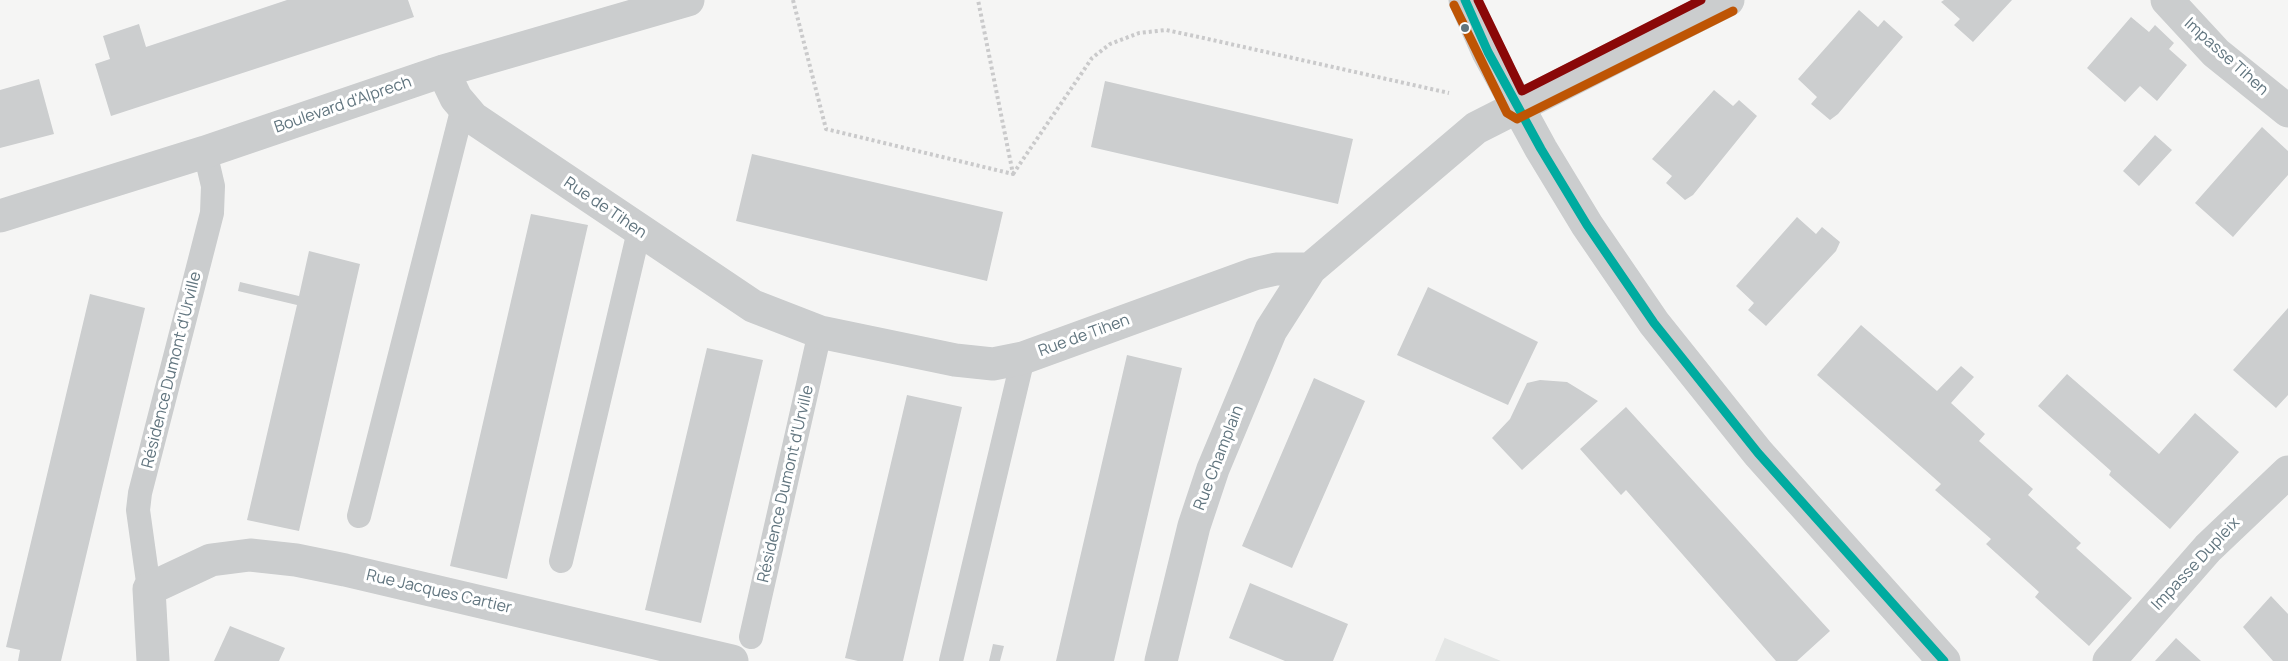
<!DOCTYPE html>
<html>
<head>
<meta charset="utf-8">
<style>
	body { margin:0 }
	canvas { display:block; background:#f5f5f4 }
</style>
</head>
<body>
<canvas width="2288" height="661"></canvas>
<script>
const g = document.querySelector('canvas').getContext('2d');
g.lineJoin = 'round';
function fill(path, color) { g.fillStyle = color; g.fill(path, 'evenodd'); }
const poly = rows => new Path2D(rows.map(r => 'M' + r).join(''));
function strokePath(path, color, width, dash) { g.strokeStyle = color; g.lineWidth = width; g.lineCap = dash ? 'butt' : 'round'; g.setLineDash(dash || []); g.stroke(path); }
function drawText(font, color, halo, rows, align = 'center') {
  g.font = font + ' Manrope,sans-serif'; g.lineWidth = 6; g.setLineDash([]); g.textBaseline = 'middle'; g.strokeStyle = halo; g.fillStyle = color; for (const [text, x, y, turn = 0] of rows) {
    g.save(); g.translate(x, y); g.rotate((+turn || 0) * Math.PI / 180); g.textAlign = isNaN(turn) ? turn : align; if (halo) g.strokeText(text, 0, 0); g.fillText(text, 0, 0); g.restore();
  }
}
fill(poly([
	[1445,637,1445,638,1501,661,1435,661]
]), '#e4e6e5');
fill(poly([
	[287,0,408,0,414,17,111,116,95,64,110,59,103,36,139,24,146,47],
	[1944,0,2012,0,1973,42,1954,25,1960,19,1941,2],
	[1859,10,1878,27,1884,20,1903,37,1838,114,1830,120,1811,104,1817,97,1798,79],
	[2131,17,2149,32,2155,25,2174,43,2169,49,2187,65,2157,101,2140,86,2125,102,2087,68],
	[39,79,54,134,0,148,0,90],
	[1105,81,1353,139,1338,204,1091,147],
	[1714,90,1733,106,1739,100,1757,116,1693,195,1685,200,1666,183,1672,176,1652,159],
	[2262,127,2288,151,2288,175,2233,237,2195,203],
	[2155,135,2172,150,2139,186,2123,171],
	[752,154,1003,212,987,281,736,221],
	[531,214,588,225,507,579,450,566],
	[1797,217,1816,234,1822,227,1840,242,1836,251,1766,326,1748,310,1754,303,1736,286],
	[309,251,360,264,299,531,247,520,297,305,238,291,240,282,299,296],
	[1428,287,1538,342,1508,405,1397,355],
	[90,294,145,308,61,661,18,661,20,650,6,647],
	[2288,308,2288,395,2276,408,2233,370],
	[1861,325,1937,391,1961,366,1974,377,1951,403,1985,434,1979,441,2033,489,2028,495,2081,543,2076,548,2132,598,2089,646,2035,597,2039,592,1986,544,1991,539,1935,490,1941,484,1817,375],
	[707,348,763,360,701,623,645,610],
	[1127,355,1182,368,1132,583,1114,661,1056,661],
	[2067,374,2159,454,2195,413,2239,452,2170,529,2109,475,2111,471,2038,406],
	[1314,378,1365,401,1292,568,1242,546],
	[1540,380,1567,382,1598,401,1522,470,1492,438,1510,419,1527,383],
	[907,395,962,407,903,661,858,661,845,658],
	[1626,407,1830,631,1797,661,1776,661,1626,490,1621,495,1580,449],
	[1250,583,1348,624,1333,661,1285,661,1229,638],
	[2271,596,2288,614,2288,661,2273,661,2243,627],
	[230,626,285,648,279,661,214,661],
	[2176,638,2201,661,2155,661],
	[993,644,1004,646,1000,661,989,661]
]), '#cccecf');
strokePath(poly([
	[793,0,826,129,1013,174,978,0],
	[1013,174,1092,58,1110,44,1139,33,1166,30,1199,37,1449,93]
]), '#cacacb', 4, [3, 3]);
strokePath(poly([
	[359,516,463,107],
	[561,561,639,231],
	[149,589,138,510,140,493,212,213,213,186,205,152],
	[751,637,820,332],
	[951,661,1023,358]
]), '#cbcdce', 24);
strokePath(poly([
	[2167,0,2216,53,2288,111],
	[443,71,456,98,473,118,753,306,820,332,955,360,993,364,1023,358,1254,274,1276,269,1310,269],
	[0,216,205,152,443,71,688,0],
	[153,661,149,589,211,560,250,555,296,560,345,570,732,661],
	[1161,661,1194,526,1213,469,1271,330,1310,269,1476,128,1728,0],
	[2109,661,2208,548,2288,472]
]), '#cbcdce', 33);
strokePath(poly([
	[1465,0,1488,52,1541,149,1587,225,1654,323,1758,453,1944,661]
]), '#cbcdce', 33);
strokePath(poly([
	[1465,0,1488,52,1541,149,1587,225,1654,323,1758,453,1944,661]
]), '#00aba0', 9);
strokePath(poly([
	[1454,5,1507,113,1517,119,1733,11]
]), '#be5504', 9);
strokePath(poly([
	[1478,0,1522,91,1701,0]
]), '#8a0808', 9);
for (const [x, y, r, color] of [
	[1465,28,5,"#61757f"]
]) { const dot = new Path2D(); dot.arc(x, y, r, 0, 2 * Math.PI); g.fillStyle = color; g.fill(dot); strokePath(dot, '#fff', 2); }
drawText('16px', '#61757f', '#fff', [
	["Impasse Tihen",2226,57,42],
	["Boulevard d'Alprech",343,105,-19],
	["Rue de Tihen",605,208,34],
	["Rue de Tihen",1084,336,-20],
	["Résidence Dumont d'Urville",172,370,-76],
	["Rue Champlain",1219,458,-69],
	["Résidence Dumont d'Urville",786,484,-77],
	["Impasse Dupleix",2196,564,-47],
	["Rue Jacques Cartier",439,592,13]
]);
</script>
</body>
</html>
